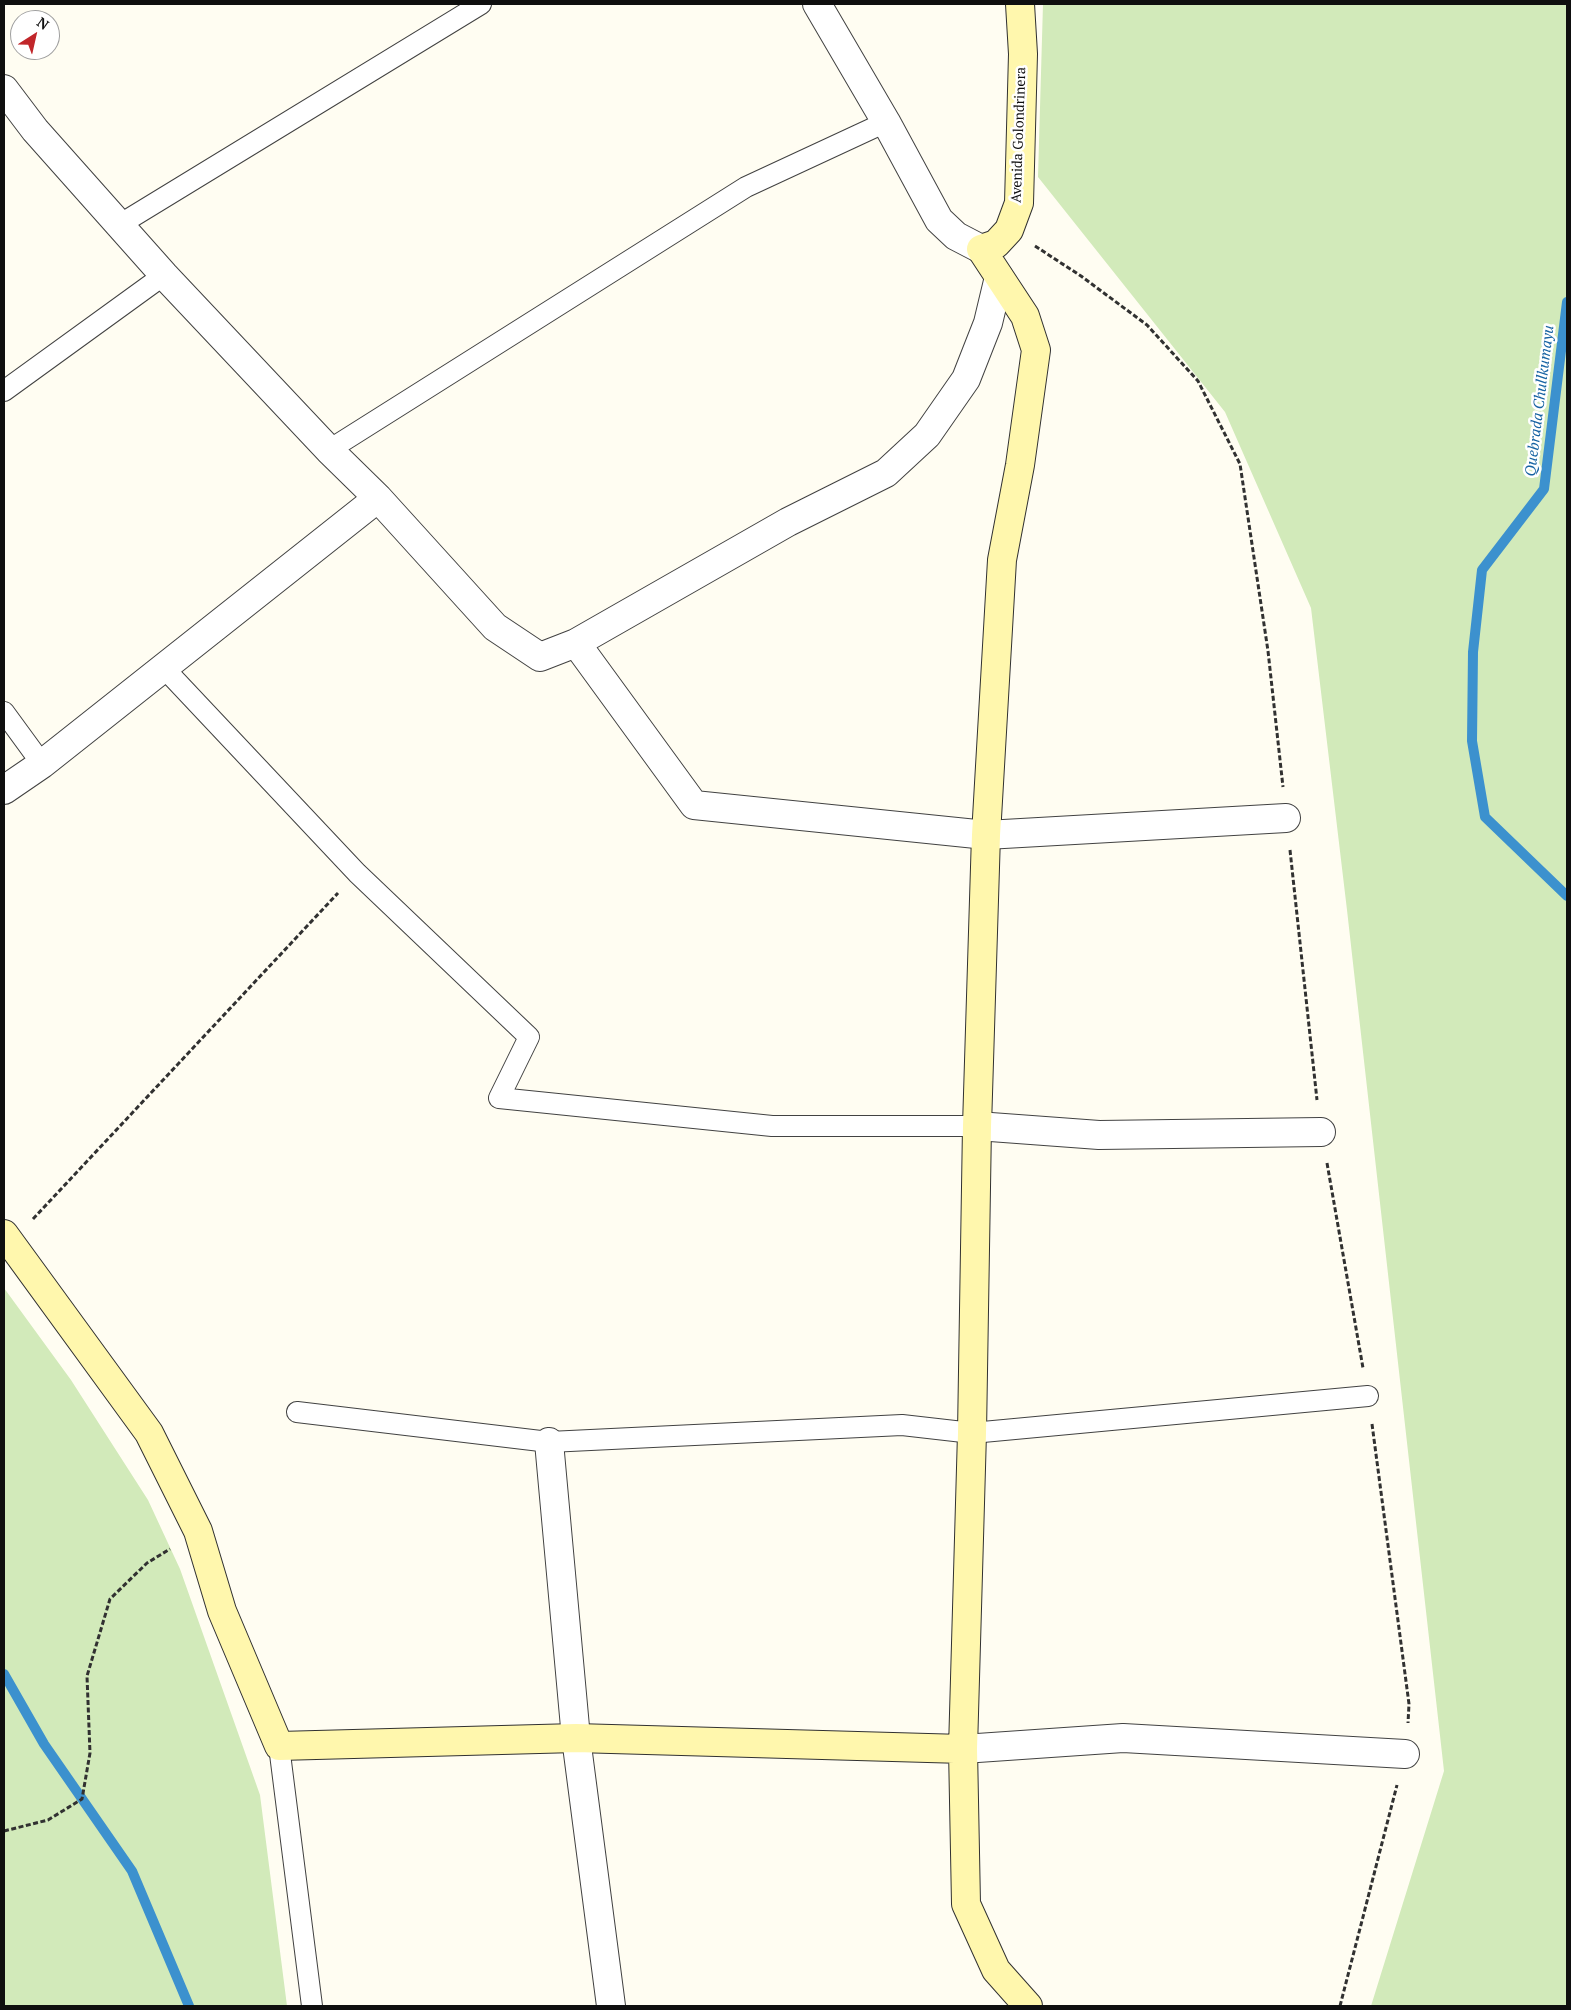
<!DOCTYPE html>
<html>
<head>
<meta charset="utf-8">
<style>
	body { margin:0 }
	#map { position:relative; width:1571px; height:2010px; overflow:hidden; background:#fffdf2; font-family:"PT Serif",serif }
	canvas { display:block }
	.frame { position:absolute; inset:0; border:5px solid #0f0f0f; pointer-events:none }
	.north { position:absolute; left:10px; top:10px; width:50px; height:50px; box-sizing:border-box; background:#fff; border:1px solid #9f9f9f; border-radius:50%; rotate:35deg; font-size:14px; font-weight:700; line-height:20px; text-align:center; color:#0f0f0f }
	.north::after { content:''; display:block; margin:auto; width:18px; height:22px; background:#c1262a; clip-path:polygon(50% 0,100% 100%,50% 72%,0 100%) }
</style>
</head>
<body>
<div id="map">
<canvas width="1571" height="2010"></canvas>
<div class="frame"></div>
<div class="north">N</div>
</div>
<script>
const g = document.querySelector('canvas').getContext('2d');
g.lineJoin = 'round';
function fill(path, color) { g.fillStyle = color; g.fill(path, 'evenodd'); }
const poly = rows => new Path2D(rows.map(r => 'M' + r).join(''));
function strokePath(path, color, width, dash) { g.strokeStyle = color; g.lineWidth = width; g.lineCap = dash ? 'butt' : 'round'; g.setLineDash(dash || []); g.stroke(path); }
function drawText(font, color, halo, rows, align = 'center') {
  g.font = font + ' "PT Serif",serif'; g.lineWidth = 5; g.setLineDash([]); g.textBaseline = 'middle'; g.strokeStyle = halo; g.fillStyle = color; for (const [text, x, y, turn = 0] of rows) {
    g.save(); g.translate(x, y); g.rotate((+turn || 0) * Math.PI / 180); g.textAlign = isNaN(turn) ? turn : align; if (halo) g.strokeText(text, 0, 0); g.fillText(text, 0, 0); g.restore();
  }
}
fill(poly([
	[1043,4,1567,4,1567,2006,1371,2006,1444,1771,1347,910,1311,608,1225,412,1038,177],
	[4,1288,71,1380,148,1500,180,1569,260,1795,287,2006,4,2006]
]), '#d2eaba');
strokePath(poly([
	[1567,302,1544,489,1482,570,1473,652,1472,741,1485,817,1567,896],
	[4,1674,44,1744,132,1871,189,2006]
]), '#3c91ce', 10);
const lane = poly([
	[119,225,481,4],
	[4,391,164,275],
	[329,450,746,187,886,122],
	[164,668,357,873,529,1037,499,1098,772,1126,977,1126],
	[4,712,42,764],
	[297,1412,549,1442,902,1425,972,1433,1368,1396],
	[279,1746,312,2006]
]);
const street = poly([
	[817,4,886,122,939,220,956,236,981,249],
	[4,89,35,130,164,275,329,450,378,498,495,627,540,657,576,643,788,522,886,473,927,435,966,379,988,323,999,277],
	[576,643,694,805,986,835,1286,818],
	[4,790,42,764,378,498],
	[977,1126,1099,1135,1321,1132],
	[549,1442,576,1738,611,2006],
	[963,1749,1123,1738,1405,1754]
]);
const secondary = poly([
	[1020,4,1023,54,1019,203,1009,230,996,244,981,249,1025,316,1036,350,1020,465,1002,560,986,835,977,1126,972,1433,963,1749,966,1904,996,1970,1028,2006],
	[4,1234,149,1433,198,1531,222,1611,279,1746,576,1738,963,1749]
]);
strokePath(lane, '#424242', 22);
strokePath(street, '#424242', 30);
strokePath(secondary, '#313131', 30);
strokePath(poly([
	[1035,246,1081,276,1147,325,1198,381,1240,464,1268,651,1283,787],
	[1290,850,1317,1100],
	[1327,1163,1363,1368],
	[33,1219,338,893],
	[1372,1424,1409,1704,1408,1723],
	[4,1831,48,1820,82,1799,90,1753,87,1676,110,1599,147,1563,170,1549],
	[1340,2006,1397,1785]
]), '#313131', 3, [5, 2.5]);
strokePath(lane, '#fff', 20);
strokePath(street, '#fff', 28);
strokePath(secondary, '#fff7ad', 28);
drawText('14px', '#0f0f0f', '#fff', [
	["Avenida Golondrinera",1019,135,-88]
]);
drawText('italic 15px', '#1763a3', '#fff', [
	["Quebrada Chullkumayu",1540,401,-83]
]);
</script>
</body>
</html>
